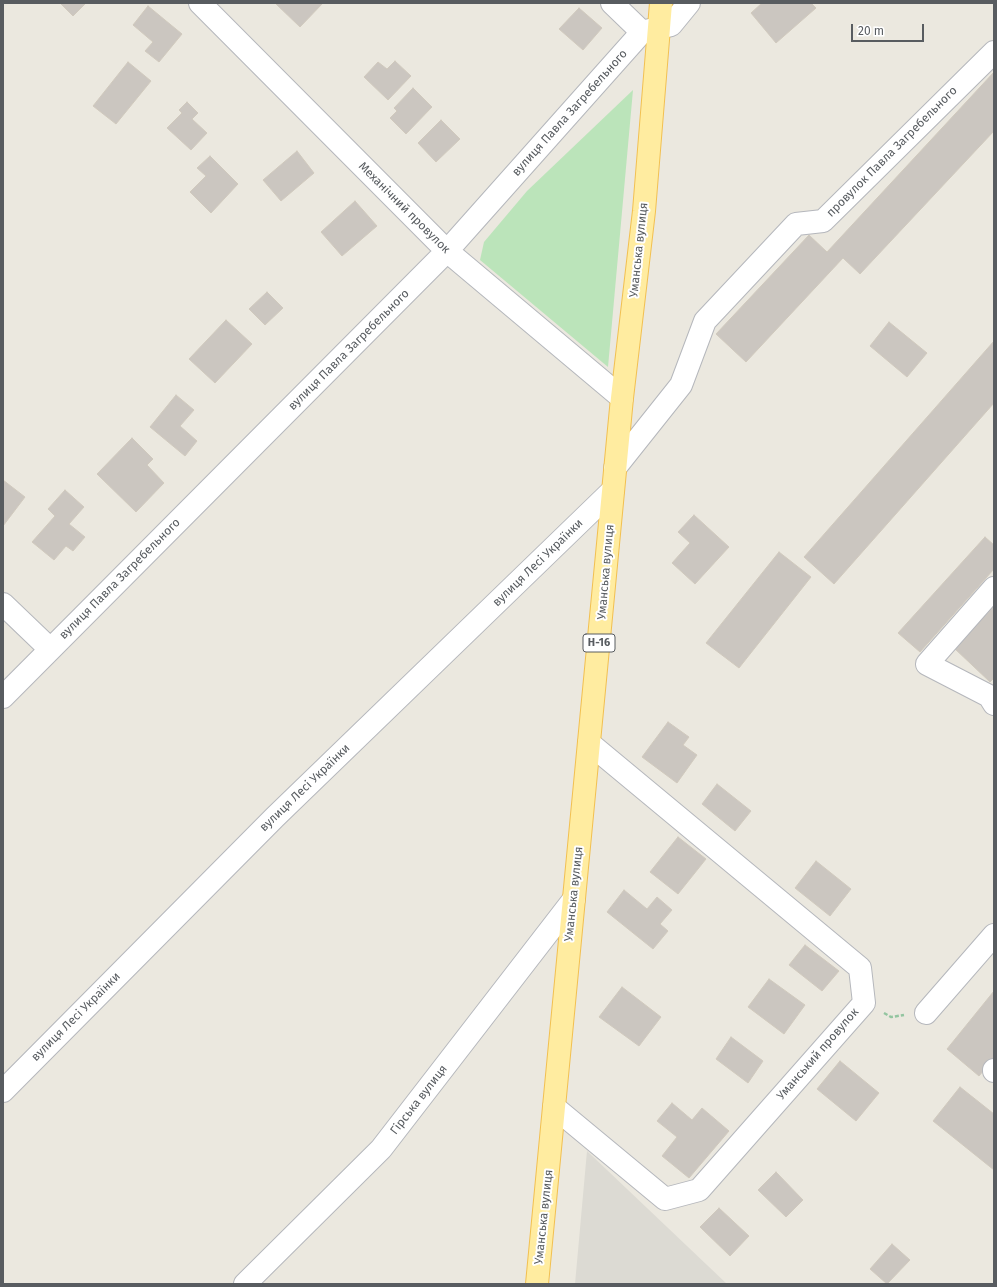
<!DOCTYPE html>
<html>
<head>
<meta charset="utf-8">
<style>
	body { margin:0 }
	#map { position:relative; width:997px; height:1287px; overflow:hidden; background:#ebe8df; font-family:"Fira Sans",sans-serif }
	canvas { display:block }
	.frame { position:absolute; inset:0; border:4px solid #585c60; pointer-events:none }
	.scale { position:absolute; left:851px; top:24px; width:73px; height:18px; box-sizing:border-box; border:2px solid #585c60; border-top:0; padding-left:5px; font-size:12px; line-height:14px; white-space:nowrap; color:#585c60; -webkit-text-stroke:3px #fff; paint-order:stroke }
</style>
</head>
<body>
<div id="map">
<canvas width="997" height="1287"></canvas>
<div class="frame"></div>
<div class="scale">20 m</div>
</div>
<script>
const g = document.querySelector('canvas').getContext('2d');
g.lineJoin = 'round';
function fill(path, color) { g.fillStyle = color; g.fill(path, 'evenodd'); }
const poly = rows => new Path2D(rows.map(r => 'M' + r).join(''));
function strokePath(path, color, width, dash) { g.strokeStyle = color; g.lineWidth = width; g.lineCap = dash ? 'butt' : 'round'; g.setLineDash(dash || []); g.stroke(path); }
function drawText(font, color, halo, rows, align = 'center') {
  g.font = font + ' "Fira Sans",sans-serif'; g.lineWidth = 4; g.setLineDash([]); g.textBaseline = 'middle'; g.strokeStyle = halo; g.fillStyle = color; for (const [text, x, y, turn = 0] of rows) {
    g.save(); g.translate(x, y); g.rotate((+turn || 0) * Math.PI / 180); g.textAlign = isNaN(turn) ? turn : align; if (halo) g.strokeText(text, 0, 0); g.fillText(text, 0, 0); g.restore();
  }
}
fill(poly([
	[587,1151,727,1284,575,1284]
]), '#dcdad3');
fill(poly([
	[633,90,608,367,480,260,484,242,527,191]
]), '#bbe4ba');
const building = poly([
	[60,3,86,3,73,16,60,3],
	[275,3,323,3,300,27,275,3],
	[762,3,811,3,816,8,776,43,751,13,762,3],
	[148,6,182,34,159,62,145,51,153,42,133,25,148,6],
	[579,8,602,28,583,50,559,29,579,8],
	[395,61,411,76,388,100,364,77,378,62,387,69,395,61],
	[128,62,151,81,116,124,93,106,128,62],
	[994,72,994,131,860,274,843,258,746,362,716,334,809,235,827,252,994,72],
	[413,88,432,107,406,134,390,118,397,111,394,108,413,88],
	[187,102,198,113,192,119,207,133,191,150,167,128,182,113,179,110,187,102],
	[441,120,460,139,436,162,418,143,441,120],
	[297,151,314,173,281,201,263,180,297,151],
	[210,156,238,184,211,213,190,192,206,176,197,168,210,156],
	[355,201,377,226,342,256,321,232,355,201],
	[267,292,283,308,265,325,249,309,267,292],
	[226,320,252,344,215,383,189,359,226,320],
	[889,322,927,353,907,377,870,346,889,322],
	[994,341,994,403,834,584,804,557,994,341],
	[176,395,194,410,180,426,197,441,185,456,150,427,176,395],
	[132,438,153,459,147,465,164,483,136,512,97,474,132,438],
	[3,480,25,497,3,526,3,480],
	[65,490,84,507,69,524,85,537,73,551,66,546,54,560,32,542,55,516,48,509,65,490],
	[694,515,729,547,695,584,672,563,690,543,678,532,694,515],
	[985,537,994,545,994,569,920,652,898,633,985,537],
	[779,552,811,577,739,668,706,643,779,552],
	[994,606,994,678,990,682,954,648,994,606],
	[668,722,689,737,683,745,697,755,677,783,642,757,668,722],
	[717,784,751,811,735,831,702,804,717,784],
	[678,837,706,859,678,894,650,872,678,837],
	[816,861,851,889,830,916,795,888,816,861],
	[624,890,647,909,657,897,672,910,660,924,668,931,653,949,607,912,624,890],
	[805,945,839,971,822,991,789,965,805,945],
	[769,979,805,1005,784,1034,748,1007,769,979],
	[622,987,661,1017,639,1046,599,1017,622,987],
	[994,991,994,1058,979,1076,947,1049,994,991],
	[731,1037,763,1061,748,1083,716,1059,731,1037],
	[840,1061,879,1093,856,1121,817,1089,840,1061],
	[960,1087,994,1114,994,1170,933,1121,960,1087],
	[672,1103,692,1120,702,1108,729,1131,689,1178,662,1156,677,1137,657,1121,672,1103],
	[776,1172,803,1200,786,1217,758,1190,776,1172],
	[719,1208,749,1236,730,1256,700,1227,719,1208],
	[892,1244,910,1260,887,1284,870,1269,892,1244]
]);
fill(building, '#cbc6c0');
strokePath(building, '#d0c9bd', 1);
const minor = poly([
	[200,3,447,251,622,398],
	[612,3,642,32],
	[615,468,681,385,705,321,796,224,823,221,994,52],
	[994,588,927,664,989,696,994,704],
	[3,604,50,649],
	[3,697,447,251,642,32,671,25,689,3],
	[926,1013,994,935],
	[994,1070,994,1071],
	[3,1091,275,817,613,490],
	[554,1107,665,1199,699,1190,864,1003,860,968,589,743],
	[245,1284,381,1149,574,899]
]);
const major = poly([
	[537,1284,622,398,644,211,661,3]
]);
strokePath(minor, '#b5b7bc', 24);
strokePath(major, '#f2c051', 24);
strokePath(poly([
	[884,1013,891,1017,904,1015]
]), '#93c5a0', 2.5, [4, 2]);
strokePath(minor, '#fff', 22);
strokePath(major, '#ffeca0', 22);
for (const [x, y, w] of [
	[599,643,32]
]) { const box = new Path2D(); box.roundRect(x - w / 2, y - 9, w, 18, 3); g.fillStyle = '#fff'; g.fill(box); strokePath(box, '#585c60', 1); }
drawText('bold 11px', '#585c60', null, [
	["Н-16",599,643]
]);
drawText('12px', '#585c60', '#fff', [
	["вулиця Павла Загребельного",570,113,-48],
	["провулок Павла Загребельного",892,152,-45],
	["Механічний провулок",404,208,45],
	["Уманська вулиця",639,250,-84],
	["вулиця Павла Загребельного",349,350,-45],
	["вулиця Лесі Українки",538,563,-44],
	["Уманська вулиця",606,572,-85],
	["вулиця Павла Загребельного",120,579,-45],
	["вулиця Лесі Українки",305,788,-44],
	["Уманська вулиця",574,894,-84],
	["вулиця Лесі Українки",76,1017,-45],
	["Уманський провулок",818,1054,-49],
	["Гірська вулиця",419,1100,-52],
	["Уманська вулиця",544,1217,-84]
]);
</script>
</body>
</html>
